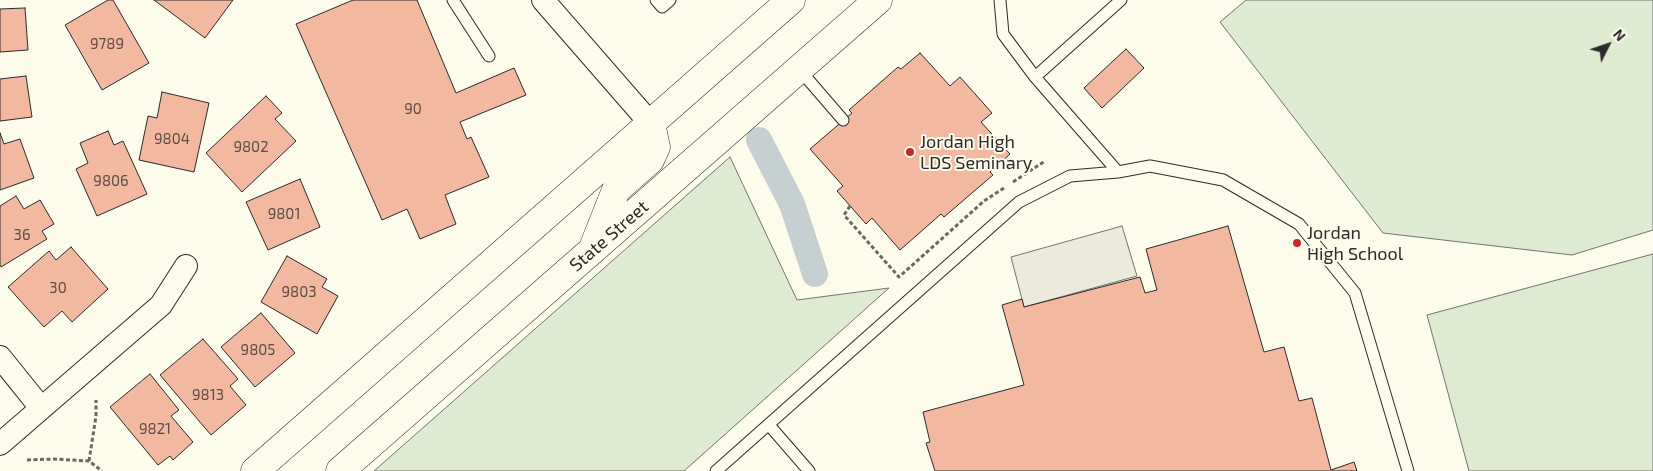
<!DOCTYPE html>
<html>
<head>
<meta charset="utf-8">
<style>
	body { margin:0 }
	#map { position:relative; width:1653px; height:471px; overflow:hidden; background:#fdfbea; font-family:"Exo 2",sans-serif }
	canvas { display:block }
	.north { position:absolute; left:1583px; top:20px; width:50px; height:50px; -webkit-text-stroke:4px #fdfbea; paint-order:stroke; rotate:49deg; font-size:14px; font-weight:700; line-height:20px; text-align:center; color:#2b2b2b }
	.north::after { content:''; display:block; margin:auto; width:18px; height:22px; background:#2b2b2b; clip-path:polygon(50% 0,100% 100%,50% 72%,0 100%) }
</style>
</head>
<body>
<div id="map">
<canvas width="1653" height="471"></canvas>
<div class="north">N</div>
</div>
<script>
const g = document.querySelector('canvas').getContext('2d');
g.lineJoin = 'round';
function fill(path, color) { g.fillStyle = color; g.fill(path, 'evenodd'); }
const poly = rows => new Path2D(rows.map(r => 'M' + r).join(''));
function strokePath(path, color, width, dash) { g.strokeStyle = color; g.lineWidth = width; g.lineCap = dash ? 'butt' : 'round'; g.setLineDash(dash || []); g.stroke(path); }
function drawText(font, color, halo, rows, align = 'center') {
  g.font = font + ' "Exo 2",sans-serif'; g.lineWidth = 4; g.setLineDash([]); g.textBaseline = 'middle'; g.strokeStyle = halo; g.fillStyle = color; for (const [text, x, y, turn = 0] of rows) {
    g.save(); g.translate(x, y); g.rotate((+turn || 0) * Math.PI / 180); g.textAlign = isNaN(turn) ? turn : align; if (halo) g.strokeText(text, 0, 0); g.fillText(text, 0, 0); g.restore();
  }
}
const green = poly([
	[1246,0,1653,0,1653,230,1572,255,1383,233,1220,22,1246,0],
	[730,157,797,300,889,288,684,471,374,471,730,157],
	[1653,254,1653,471,1469,471,1427,315,1653,254]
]);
fill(green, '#deebd1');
strokePath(green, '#74746e', 1);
const parking = poly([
	[1122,226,1137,276,1024,307,1011,257,1122,226]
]);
fill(parking, '#eceadb');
strokePath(parking, '#74746e', 1);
strokePath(poly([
	[759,140,792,204,815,274]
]), '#c7d0d0', 26);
const building = poly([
	[108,0,113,0,149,63,102,90,65,25,108,0],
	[154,0,233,0,205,38,154,0],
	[353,0,417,0,456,93,514,68,526,95,460,122,467,139,471,137,489,177,445,195,456,224,420,239,407,209,382,220,296,24,353,0],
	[25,8,28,50,0,52,0,9,25,8],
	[1126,49,1144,68,1102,108,1084,88,1126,49],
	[920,53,950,86,960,77,992,113,981,122,1010,154,990,172,993,175,944,217,941,214,900,250,872,218,866,224,837,191,843,186,810,149,852,113,849,110,898,67,901,69,920,53],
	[26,76,32,117,0,121,0,79,26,76],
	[162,92,209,103,194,172,139,160,148,116,157,118,162,92],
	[266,96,282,113,275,119,296,141,242,192,206,153,266,96],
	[108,131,114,145,123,141,147,194,97,216,76,169,88,163,80,143,108,131],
	[0,133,4,144,20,139,34,178,0,190,0,133],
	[300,179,320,227,268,250,246,202,300,179],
	[16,196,24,209,40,200,54,224,42,231,47,239,1,267,0,265,0,206,16,196],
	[1228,226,1264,352,1284,347,1299,401,1312,398,1331,470,1354,462,1357,471,935,471,926,443,930,442,923,412,1024,385,1002,305,1022,299,1024,307,1140,277,1145,293,1157,290,1146,249,1228,226],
	[71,247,108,289,72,322,62,311,44,327,8,287,49,251,56,260,71,247],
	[287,256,327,279,322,287,338,296,317,334,261,302,287,256],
	[261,313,295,353,255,387,221,347,261,313],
	[203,339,238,379,230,386,246,405,211,435,160,375,203,339],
	[150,374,179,410,171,416,193,442,173,460,170,456,158,465,110,407,150,374]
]);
fill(building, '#f2b8a0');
strokePath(building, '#2b2b2b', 1);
const lane = poly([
	[453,0,489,56],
	[656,0,662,7,670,0],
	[1000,0,1003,34,1035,77],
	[799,69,843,120],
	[1118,172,1035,77,1121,0],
	[769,425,809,471],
	[716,471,1019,202,1070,176,1118,172,1150,166,1223,180,1299,224,1355,293,1408,471]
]);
const street = poly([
	[543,0,651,124],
	[0,357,41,408],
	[0,444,161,305,186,266]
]);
const primary = poly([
	[593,248,616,190,650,160,656,147,651,124],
	[255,471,791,0],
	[340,471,878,0]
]);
strokePath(lane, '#2b2b2b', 13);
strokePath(street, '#2b2b2b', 24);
strokePath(primary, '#2b2b2b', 29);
strokePath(poly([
	[1013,182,1045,161],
	[850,206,844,215,899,277,984,201,1004,188],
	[27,460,54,459,89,461,102,471],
	[89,461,96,416,96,400]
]), '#6a6964', 3, [4, 2.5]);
strokePath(lane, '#fdfbea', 11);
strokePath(street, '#fdfbea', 22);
strokePath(primary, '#fdfbea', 28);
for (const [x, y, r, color] of [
	[910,152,5,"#c62828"],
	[1297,243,5,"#c62828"]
]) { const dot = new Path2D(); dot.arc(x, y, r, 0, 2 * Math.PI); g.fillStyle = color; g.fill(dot); strokePath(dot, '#fdfbea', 2); }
drawText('15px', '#5d4e48', null, [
	["9789",107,44],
	["90",413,109],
	["9804",172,139],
	["9802",251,147],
	["9806",111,181],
	["9801",284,214],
	["36",22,235],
	["30",58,288],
	["9803",299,292],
	["9805",258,350],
	["9813",208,395],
	["9821",155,429]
]);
drawText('18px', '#2b2b2b', '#fdfbea', [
	["Jordan High",920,142],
	["LDS Seminary",920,163],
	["Jordan",1307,233],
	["High School",1307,254]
], 'left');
drawText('18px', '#2b2b2b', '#fdfbea', [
	["State Street",609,236,-41]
]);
</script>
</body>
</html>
